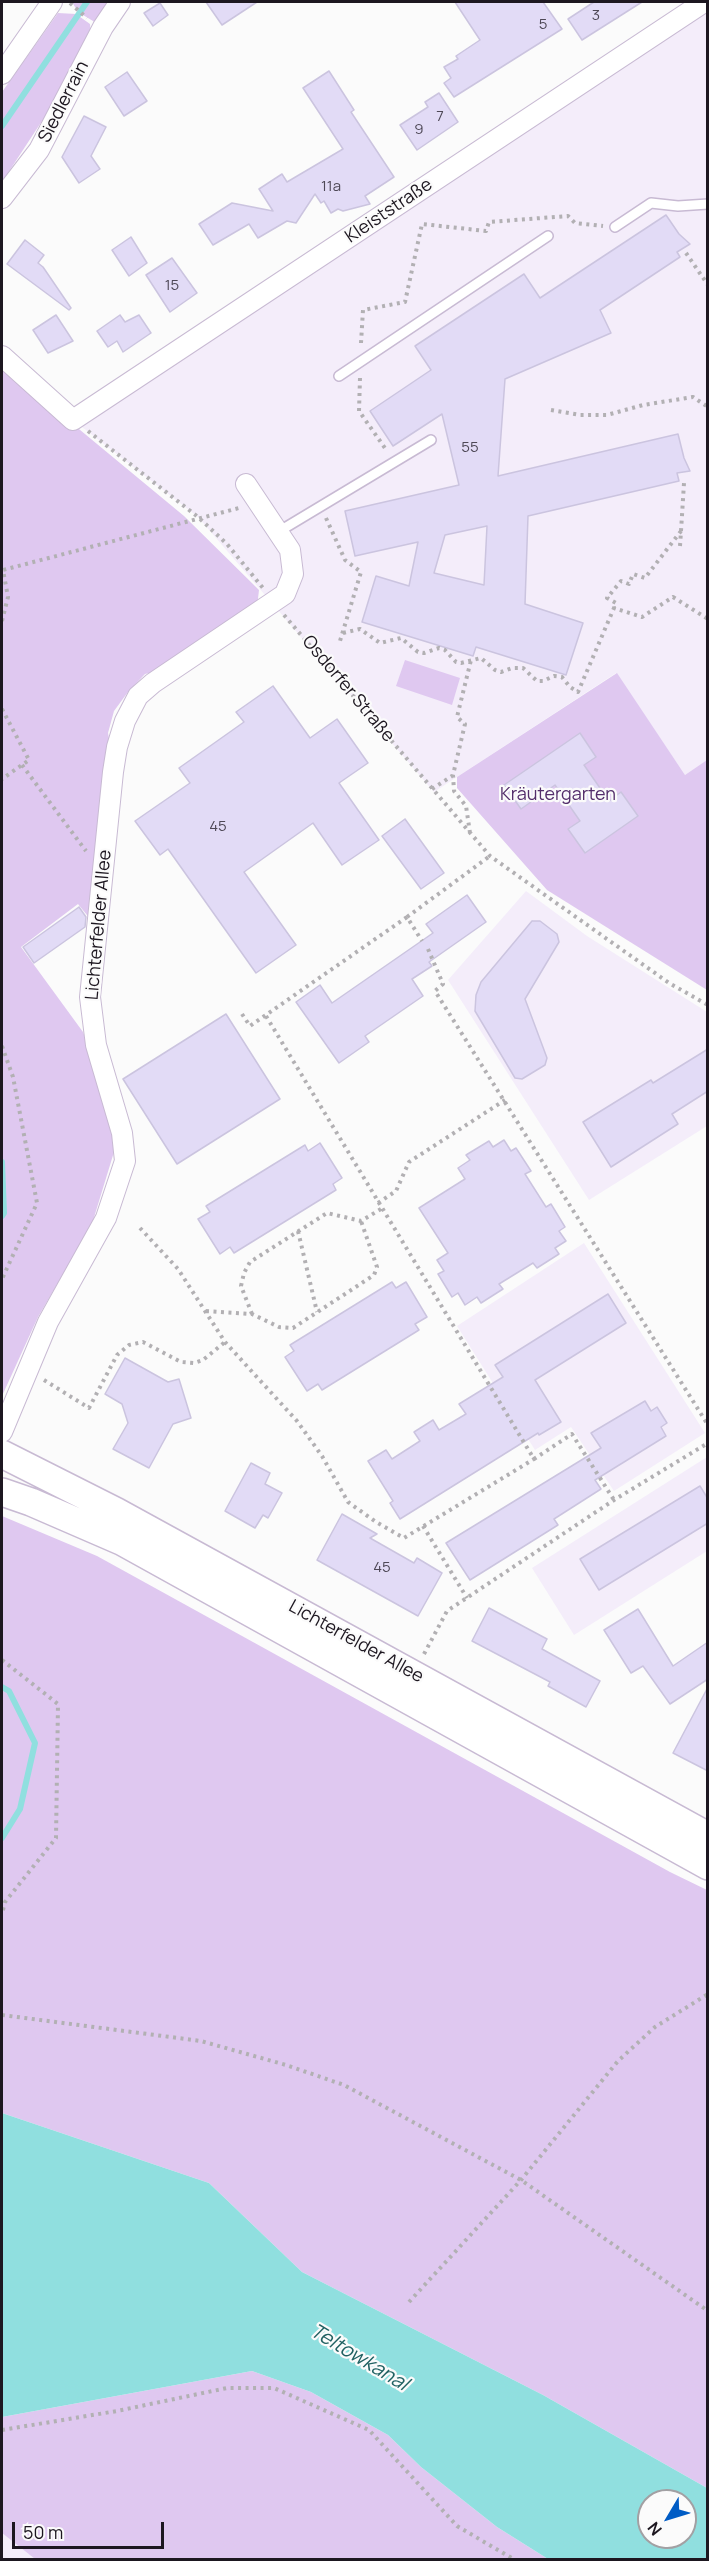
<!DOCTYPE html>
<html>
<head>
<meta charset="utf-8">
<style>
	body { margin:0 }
	#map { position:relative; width:709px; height:2561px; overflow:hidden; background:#fbfbfb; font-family:Manrope,sans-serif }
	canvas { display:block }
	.frame { position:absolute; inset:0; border:3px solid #1d1720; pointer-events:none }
	.north { position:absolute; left:637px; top:2489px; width:60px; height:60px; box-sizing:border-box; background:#fbfbfb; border:2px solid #a2a0a3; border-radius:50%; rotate:232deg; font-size:16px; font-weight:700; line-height:24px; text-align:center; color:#1d1720 }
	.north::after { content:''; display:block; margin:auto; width:21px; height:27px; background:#005cc5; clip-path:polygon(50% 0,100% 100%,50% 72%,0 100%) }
	.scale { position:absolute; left:12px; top:2522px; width:152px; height:27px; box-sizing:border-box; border:3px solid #1d1720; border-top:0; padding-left:8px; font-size:18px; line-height:21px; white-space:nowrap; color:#1d1720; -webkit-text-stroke:4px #fbfbfb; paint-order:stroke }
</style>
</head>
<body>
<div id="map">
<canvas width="709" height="2561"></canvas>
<div class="frame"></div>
<div class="north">N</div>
<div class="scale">50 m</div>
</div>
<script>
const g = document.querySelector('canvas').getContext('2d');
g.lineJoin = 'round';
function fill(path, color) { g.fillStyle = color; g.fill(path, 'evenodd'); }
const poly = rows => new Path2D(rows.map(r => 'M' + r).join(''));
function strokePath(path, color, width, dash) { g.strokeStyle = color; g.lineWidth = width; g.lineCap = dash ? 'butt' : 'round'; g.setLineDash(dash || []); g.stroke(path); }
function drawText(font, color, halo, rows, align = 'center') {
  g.font = font + ' Manrope,sans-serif'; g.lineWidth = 4.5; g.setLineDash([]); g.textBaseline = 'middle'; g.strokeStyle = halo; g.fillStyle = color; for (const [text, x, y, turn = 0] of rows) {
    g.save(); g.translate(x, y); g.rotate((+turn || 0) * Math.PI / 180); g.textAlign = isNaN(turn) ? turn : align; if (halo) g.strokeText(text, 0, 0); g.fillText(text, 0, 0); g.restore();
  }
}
fill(poly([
	[707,2,708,760,685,775,616,673,434,792,198,517,73,420],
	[526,891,587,936,707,1012,707,1126,589,1200,448,980],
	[584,1243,705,1433,614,1491,571,1427,535,1450,457,1326],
	[707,1457,707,1551,574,1635,532,1568],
	[2,2533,35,2559,2,2559]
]), '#f4edfa');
fill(poly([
	[72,2,120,2,103,27,78,12],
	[58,13,76,14,90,24,91,35,61,92,2,182,2,92],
	[2,360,62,415,184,516,259,590,257,607,162,670,145,674,128,692,114,711,108,733,111,749,95,925,78,904,21,947,83,1032,108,1103,114,1152,92,1224,38,1317,2,1396],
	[405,660,460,678,452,705,396,686],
	[617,673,685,775,707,760,707,990,547,890,457,788,457,777],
	[2,1516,97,1556,670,1872,707,1890,707,2488,543,2395,302,2272,209,2183,2,2113],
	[252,2371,311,2392,388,2435,421,2467,497,2527,548,2559,35,2559,2,2533,2,2417]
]), '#dfc8f0');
fill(poly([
	[2,2113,209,2183,302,2272,543,2395,707,2488,707,2559,548,2559,497,2527,421,2467,388,2435,311,2392,252,2371,2,2417],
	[649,2501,685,2501,685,2537,649,2537]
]), '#90dfdf');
strokePath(poly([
	[2,126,87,2],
	[2,1162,4,1213,2,1216],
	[2,1687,9,1691,35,1743,20,1809,2,1838]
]), '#90dfdf', 6);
const building = poly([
	[206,2,257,2,222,25,206,2],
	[455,2,543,2,562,29,454,97,444,83,451,78,444,67,458,59,456,56,480,40,455,2],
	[594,2,642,2,582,40,568,19,594,2],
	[160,3,168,15,153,26,144,13,160,3],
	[329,71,354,110,351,112,394,177,365,196,370,204,343,211,338,209,331,213,324,201,321,203,315,194,296,223,287,221,258,238,249,224,213,245,199,224,232,203,273,211,259,189,282,174,287,182,343,149,303,88,329,71],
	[127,72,147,101,124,116,105,87,127,72],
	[439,93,458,122,417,150,400,125,428,107,425,102,439,93],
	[84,116,106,127,91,156,100,169,79,183,62,157,84,116],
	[666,215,679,234,690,244,677,252,680,257,600,310,611,333,505,379,498,476,678,434,684,458,690,471,677,473,679,481,528,516,525,604,583,623,566,675,476,647,473,656,362,622,376,576,409,586,418,542,355,556,345,511,459,485,442,414,393,446,370,411,431,370,415,346,524,274,540,298,666,215],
	[487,526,484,585,434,573,445,535,487,526],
	[131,237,147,263,129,276,112,250,131,237],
	[25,240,44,255,38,263,43,267,71,308,69,310,7,264,25,240],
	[172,258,197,293,170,312,146,275,172,258],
	[56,315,73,341,48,353,33,330,56,315],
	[120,315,125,322,139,315,151,333,123,352,117,341,108,347,97,331,120,315],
	[273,686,310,738,337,719,368,763,339,783,379,840,342,865,313,823,244,872,296,945,256,973,168,849,160,855,135,821,190,783,179,768,244,722,236,712,273,686],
	[580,733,596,757,584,765,609,801,621,792,638,816,585,853,568,829,580,821,555,785,521,809,504,785,580,733],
	[405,819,444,873,421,889,382,836,405,819],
	[467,895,486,922,429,962,432,966,412,979,423,996,365,1036,369,1042,339,1063,296,1002,320,985,332,1003,433,933,426,924,467,895],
	[79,907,86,917,85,927,34,963,23,947,79,907],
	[532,921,540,921,557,934,559,942,525,999,547,1058,545,1065,522,1079,515,1078,475,1011,476,995,481,982,532,921],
	[226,1014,280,1099,177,1164,123,1079,226,1014],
	[708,1049,708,1091,672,1114,678,1124,611,1167,583,1122,651,1080,653,1083,708,1049],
	[504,1140,511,1151,516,1148,531,1171,525,1174,546,1207,551,1204,565,1227,559,1231,566,1241,555,1248,559,1254,537,1268,533,1263,499,1284,503,1289,481,1303,477,1297,465,1305,458,1293,452,1297,438,1274,444,1271,437,1260,448,1253,419,1208,465,1179,458,1168,470,1160,466,1155,489,1141,493,1147,504,1140],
	[320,1143,342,1178,333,1184,336,1190,234,1253,230,1247,220,1254,198,1219,210,1212,206,1206,305,1145,308,1151,320,1143],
	[392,1282,396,1288,406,1282,427,1317,415,1324,419,1330,322,1390,318,1384,307,1391,285,1357,294,1351,290,1345,392,1282],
	[608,1294,626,1323,535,1380,561,1422,539,1435,538,1433,400,1519,390,1503,393,1501,368,1461,386,1450,392,1459,420,1441,414,1432,433,1420,439,1430,466,1414,459,1404,503,1377,495,1365,608,1294],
	[125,1358,168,1382,179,1379,191,1418,173,1424,149,1468,113,1449,128,1423,122,1404,105,1394,125,1358],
	[645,1401,651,1411,657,1407,667,1423,661,1427,666,1436,595,1480,601,1489,554,1519,558,1525,470,1580,446,1543,601,1448,591,1433,645,1401],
	[251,1463,270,1473,265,1484,282,1493,268,1518,263,1515,255,1528,225,1511,251,1463],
	[700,1486,708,1499,708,1523,599,1590,580,1559,700,1486],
	[342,1514,377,1534,370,1538,414,1563,417,1558,442,1573,418,1616,317,1560,342,1514],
	[489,1608,547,1639,542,1649,600,1681,586,1707,548,1686,550,1682,472,1641,489,1608],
	[638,1609,673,1666,708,1642,708,1679,670,1704,643,1666,631,1673,604,1630,638,1609],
	[708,1687,708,1771,673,1753,708,1687]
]);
fill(building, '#e2dbf6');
strokePath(building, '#cbc4df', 1.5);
const lane = poly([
	[615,227,651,203,678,206,708,204],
	[339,376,548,236],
	[278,532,431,440]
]);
const street = poly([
	[2,74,52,2],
	[2,198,39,150,103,27,120,2],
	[2,356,73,420,704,2],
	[2,1432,48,1322,106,1218,125,1161,122,1133,96,1045,90,997,113,772,117,747,125,721,138,696,153,683,285,594,293,574,290,550,246,484]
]);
const secondary = poly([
	[2,1454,117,1512,708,1836],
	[2,1492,31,1502,121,1541,708,1866]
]);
strokePath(lane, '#c8bad3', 12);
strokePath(street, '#c8bad3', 22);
strokePath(secondary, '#c8bad3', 30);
strokePath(poly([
	[70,3,87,18],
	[686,253,708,285],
	[361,343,363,310,405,302,422,224,486,231,489,222,568,216,575,223,603,226],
	[360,378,359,411,387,451],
	[551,410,580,415,607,415,643,405,693,397,708,407],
	[88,431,198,517,227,544,263,588],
	[326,518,345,560,361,572,340,641],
	[681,531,684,483],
	[680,546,681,531,645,578,633,574,629,584,621,581,607,598,616,603,614,608,642,617,673,597,708,619],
	[284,615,490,856,669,983,708,1005],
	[2,621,8,597,3,570,239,508],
	[343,633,360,629,380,643,401,638,418,652,424,653,439,648,445,650,456,662,461,663,481,658,495,670,501,672,512,668,523,668,537,681,543,681,554,676,562,677,570,687,578,692,614,608],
	[2,709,29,760,2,779],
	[22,765,86,851],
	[432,789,452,776],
	[470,833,466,806,454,791,453,775,465,724,457,717,471,660],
	[407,917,490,856],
	[428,949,443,984,435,991,708,1425],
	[242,1014,250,1026,407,917,422,941],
	[266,1016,534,1459,572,1434,614,1500],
	[2,1046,13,1077,37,1203,2,1279],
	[378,1203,396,1191,409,1162,505,1100],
	[140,1228,178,1269,225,1342,297,1421,322,1456,348,1502,376,1522,404,1538,534,1459],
	[298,1231,317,1312],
	[206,1311,252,1314,279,1327,293,1328,374,1275,377,1267,361,1221],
	[252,1314,241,1286,244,1273,250,1262,327,1213,361,1221,381,1209],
	[44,1380,89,1408,117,1355,129,1345,143,1342,181,1362,194,1363,203,1360,225,1342],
	[423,1526,467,1598],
	[424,1654,447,1611,614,1500,708,1443],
	[2,1660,58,1704,56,1838,5,1902,2,1914],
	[2,2015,201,2041,286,2065,344,2085,521,2180,708,2311],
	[409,2302,521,2180,618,2061,655,2027,708,1994],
	[2,2430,117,2411,227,2388,274,2388,369,2430,457,2526,515,2560]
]), '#b2b0b3', 4, [3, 4.5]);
strokePath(lane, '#fff', 9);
strokePath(street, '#fff', 20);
strokePath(secondary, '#fff', 27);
drawText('15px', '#4e4856', null, [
	["3",596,16],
	["5",543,25],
	["7",440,117],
	["9",419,130],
	["11a",331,187],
	["15",172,286],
	["55",470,448],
	["45",218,827],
	["45",382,1568]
]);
drawText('18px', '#1d1720', '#fbfbfb', [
	["Siedlerrain",64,102,-63],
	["Kleiststraße",389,211,-34],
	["Osdorfer Straße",348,689,50],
	["Lichterfelder Allee",99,925,-85],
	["Lichterfelder Allee",356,1642,29]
]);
drawText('18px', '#532d6b', '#fbfbfb', [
	["Kräutergarten",558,795]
]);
drawText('italic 20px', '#206162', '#fbfbfb', [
	["Teltowkanal",359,2358,31]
]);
</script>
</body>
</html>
